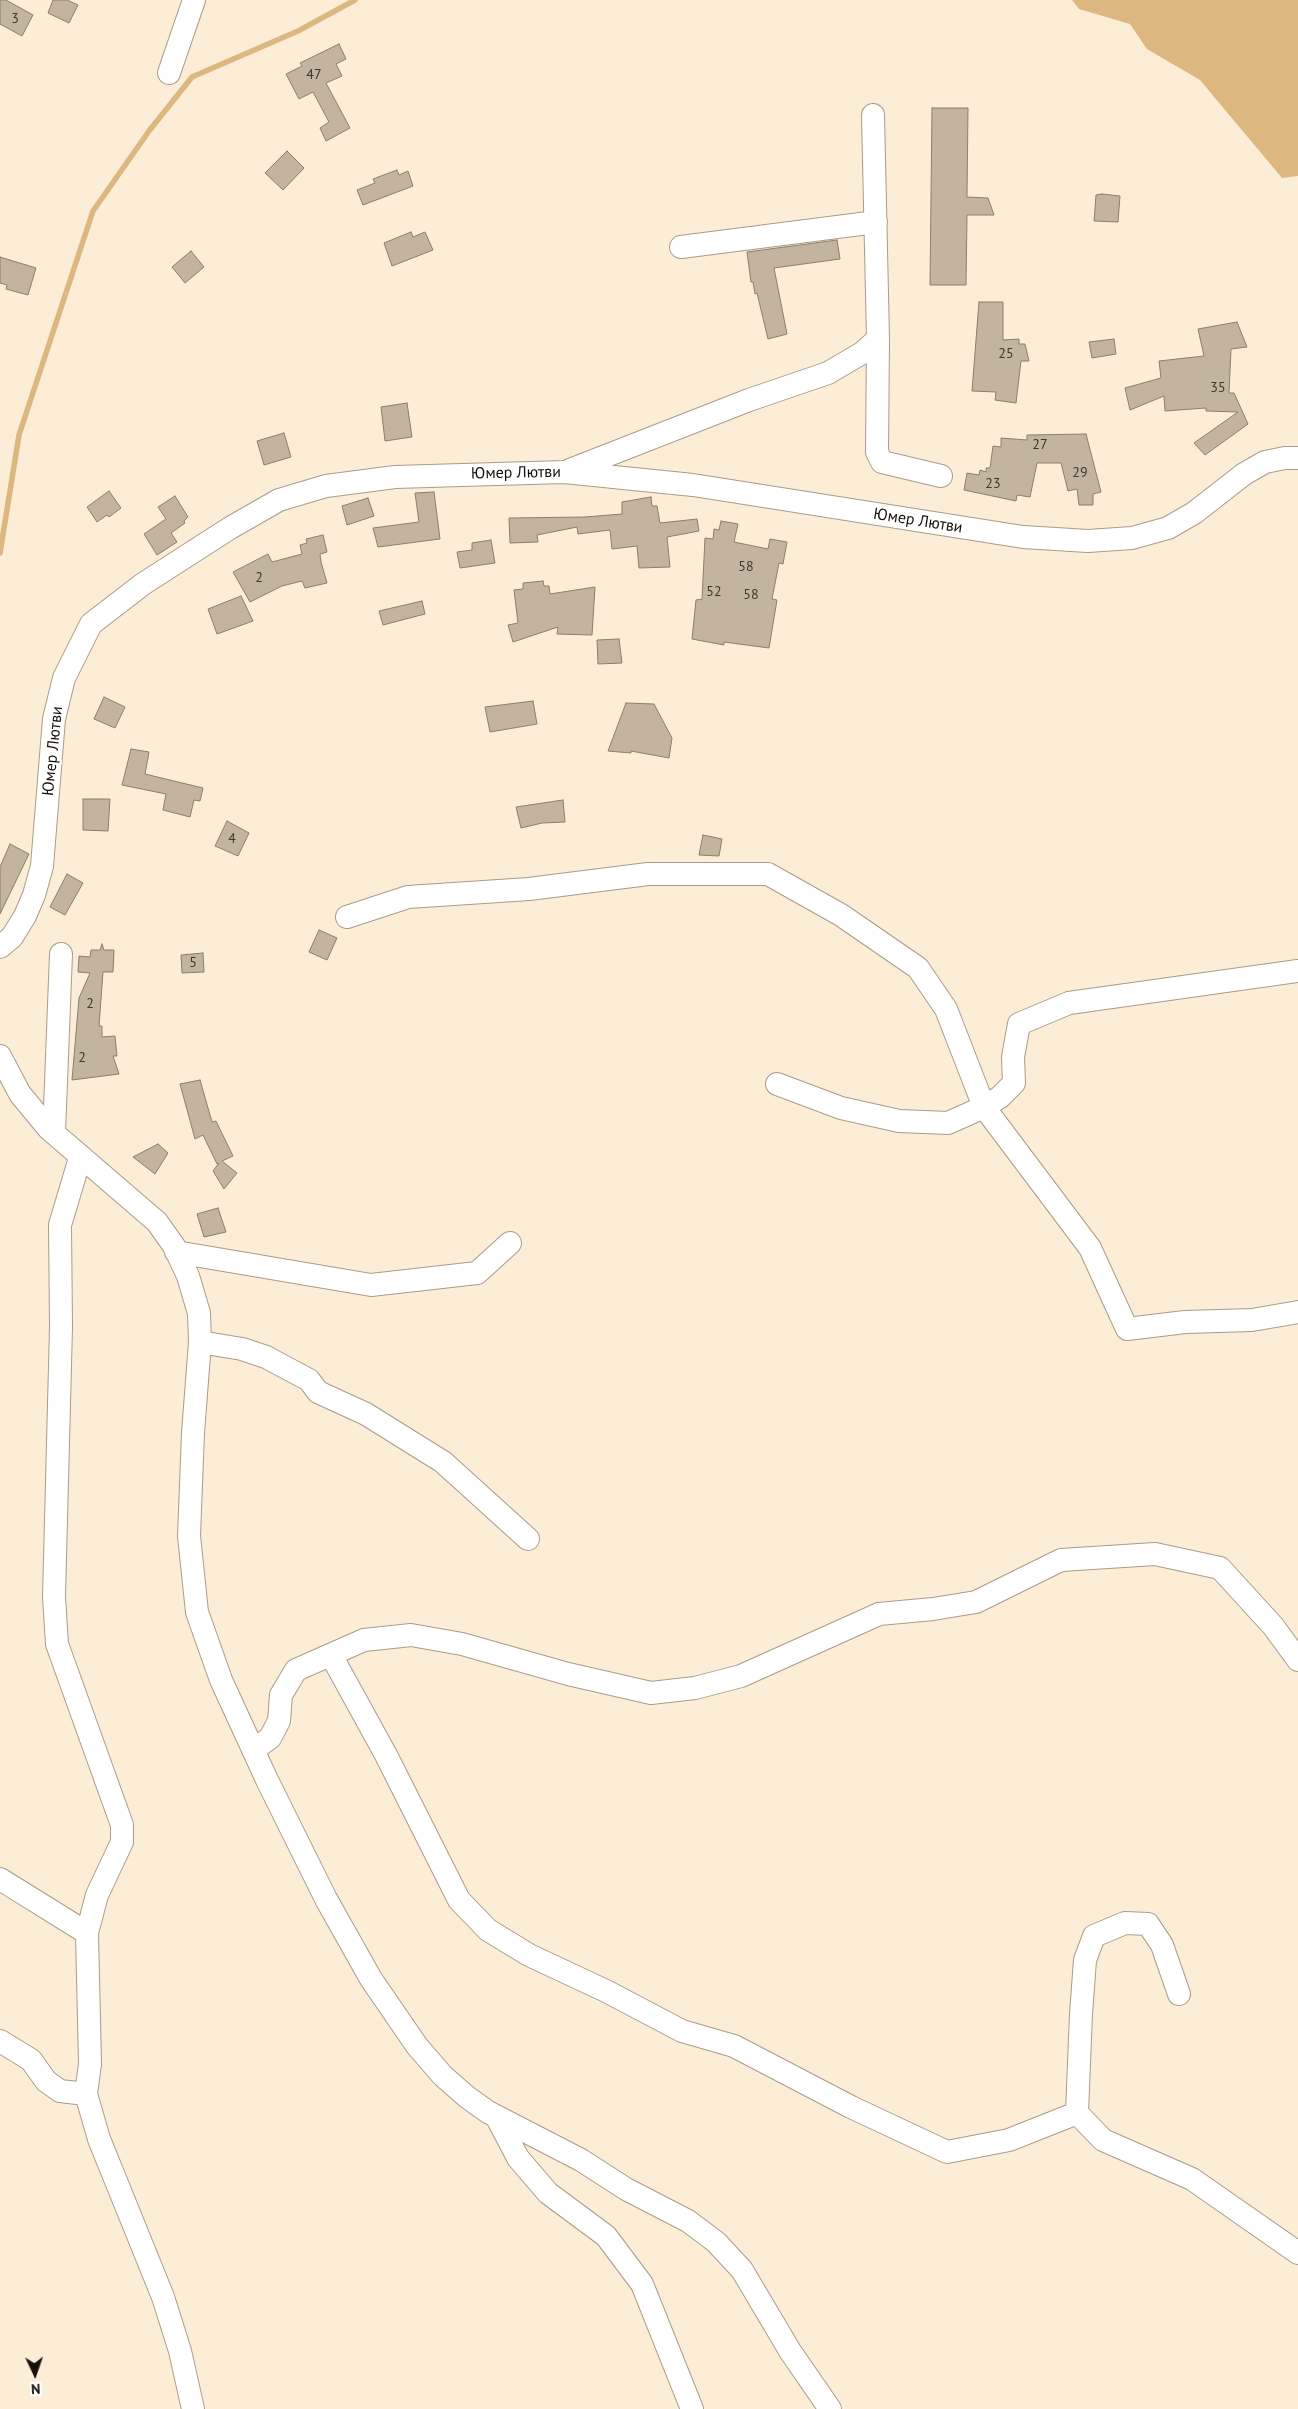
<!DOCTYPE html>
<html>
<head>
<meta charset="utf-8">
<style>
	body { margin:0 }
	#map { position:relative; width:1298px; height:2409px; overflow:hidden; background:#fcedd7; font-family:"PT Sans",sans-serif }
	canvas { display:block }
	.north { position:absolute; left:10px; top:2349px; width:50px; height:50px; -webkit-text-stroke:4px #fff; paint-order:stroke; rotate:177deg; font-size:14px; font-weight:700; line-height:20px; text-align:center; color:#151009 }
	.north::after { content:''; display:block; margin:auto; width:18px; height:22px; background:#151009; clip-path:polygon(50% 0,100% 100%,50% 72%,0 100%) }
</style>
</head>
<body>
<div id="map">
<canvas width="1298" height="2409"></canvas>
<div class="north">N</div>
</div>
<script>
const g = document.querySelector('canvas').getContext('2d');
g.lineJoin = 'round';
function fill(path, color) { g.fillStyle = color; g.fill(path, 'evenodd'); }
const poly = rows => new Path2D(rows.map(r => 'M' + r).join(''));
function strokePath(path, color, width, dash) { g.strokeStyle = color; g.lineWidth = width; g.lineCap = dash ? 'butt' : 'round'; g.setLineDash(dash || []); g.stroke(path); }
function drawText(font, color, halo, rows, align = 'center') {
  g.font = font + ' "PT Sans",sans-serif'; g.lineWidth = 4.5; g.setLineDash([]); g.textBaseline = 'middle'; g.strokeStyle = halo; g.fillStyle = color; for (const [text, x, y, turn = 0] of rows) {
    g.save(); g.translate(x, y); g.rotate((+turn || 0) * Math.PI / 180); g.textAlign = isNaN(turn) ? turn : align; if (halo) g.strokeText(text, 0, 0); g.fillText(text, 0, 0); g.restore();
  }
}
fill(poly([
	[1072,0,1298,0,1298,176,1282,178,1200,80,1147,49,1130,24,1079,9]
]), '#dcb780');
strokePath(poly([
	[0,553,19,435,93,211,149,131,192,77,298,31,355,0]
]), '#dcb780', 5.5);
const building = poly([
	[0,0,6,0,33,15,22,36,0,24,0,0],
	[53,0,67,0,78,5,69,23,48,13,53,0],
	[339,44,346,59,336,64,342,76,326,83,350,128,326,141,320,128,329,122,313,92,299,99,286,74,302,66,300,63,339,44],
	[932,108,968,108,967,197,988,198,994,215,967,215,966,285,930,285,932,108],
	[287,151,304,168,283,190,265,173,287,151],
	[397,170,399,175,408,171,413,186,363,205,357,190,375,183,373,179,397,170],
	[1102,194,1120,196,1118,222,1094,221,1096,195,1102,194],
	[411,232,413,237,425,232,433,250,392,266,384,243,411,232],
	[837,240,840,259,774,268,787,334,768,339,757,293,755,294,753,282,751,282,747,252,837,240],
	[191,251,204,267,185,283,172,267,191,251],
	[0,257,36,268,28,295,6,289,7,285,0,283,0,257],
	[979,302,1003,302,1003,340,1019,339,1019,344,1025,344,1029,361,1021,361,1016,403,995,400,996,392,972,391,979,302],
	[1237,322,1247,347,1231,349,1229,393,1234,393,1248,424,1205,455,1194,443,1238,412,1206,411,1206,408,1165,411,1164,396,1130,410,1125,388,1161,378,1159,361,1204,356,1198,329,1237,322],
	[1114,339,1116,354,1092,358,1089,342,1114,339],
	[407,403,412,437,385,441,381,407,407,403],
	[284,433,291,457,264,465,257,441,284,433],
	[1086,434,1101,492,1093,494,1093,505,1079,505,1077,489,1068,491,1061,463,1037,463,1030,497,1017,495,1016,501,964,490,967,473,979,475,980,470,986,472,986,468,990,468,993,446,1001,447,1001,438,1027,440,1027,435,1086,434],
	[109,491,121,508,109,517,107,515,97,522,87,507,109,491],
	[434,492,440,539,378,547,373,528,419,522,415,493,434,492],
	[175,496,188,517,184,521,185,523,171,533,177,542,157,555,144,534,166,519,158,507,175,496],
	[651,497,652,506,657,506,660,523,697,519,699,531,667,537,670,567,639,568,637,546,612,549,610,530,578,534,577,527,537,535,538,542,510,543,509,518,585,517,622,514,622,502,651,497],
	[368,498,374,516,347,525,342,506,368,498],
	[721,521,738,524,734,542,768,549,770,539,787,542,783,564,779,563,772,599,777,600,769,648,724,642,724,645,692,639,696,600,702,599,705,538,713,539,714,529,719,530,721,521],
	[323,535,327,552,320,554,321,562,327,583,305,588,302,581,282,586,250,602,233,572,268,554,272,562,302,554,300,545,307,543,306,539,323,535],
	[491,540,495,563,460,568,457,552,472,550,472,543,491,540],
	[543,581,544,586,549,586,550,594,595,587,592,635,557,634,558,627,513,642,508,625,518,623,514,590,523,589,523,583,543,581],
	[241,596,253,621,217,634,208,609,241,596],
	[422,601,425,614,383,625,379,611,422,601],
	[619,639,622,663,598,664,597,640,619,639],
	[104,697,125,707,115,728,94,719,104,697],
	[533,701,537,724,490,732,485,707,533,701],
	[626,703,654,704,672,738,669,758,631,751,631,753,608,751,626,703],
	[131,749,149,752,145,774,203,788,200,801,194,800,190,817,163,810,166,794,122,785,131,749],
	[83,799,110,799,108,831,83,830,83,799],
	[563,800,565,822,542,823,521,828,516,807,563,800],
	[227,821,249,833,238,856,215,846,227,821],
	[703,835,722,839,719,856,699,855,703,835],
	[10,844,29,854,0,914,0,867,10,844],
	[67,874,83,883,65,915,50,907,67,874],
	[319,930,337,938,327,960,309,952,319,930],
	[102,944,104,950,114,950,113,972,103,972,99,1026,102,1026,102,1037,115,1036,117,1056,113,1056,119,1074,72,1080,79,998,90,973,78,972,79,956,90,957,91,950,100,950,102,944],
	[203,953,204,972,182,973,181,955,203,953],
	[200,1080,212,1122,216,1121,233,1156,222,1161,237,1173,224,1189,213,1171,219,1163,217,1164,203,1135,195,1139,180,1084,200,1080],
	[158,1144,168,1153,155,1174,133,1157,158,1144],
	[218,1208,226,1232,204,1237,197,1214,218,1208]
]);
fill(building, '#c2b49f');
strokePath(building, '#8c7e6b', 1);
const minor = poly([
	[169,73,194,0],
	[873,115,878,339,877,452,882,462,941,476],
	[681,247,876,222],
	[570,470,749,400,828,373,862,353,878,339],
	[347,917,408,897,529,889,648,874,768,874,841,915,918,968,946,1009,984,1107,1090,1248,1127,1329,1185,1322,1252,1320,1298,1312],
	[0,947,12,937,25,916,34,895,42,866,54,719,64,678,91,624,143,584,230,528,279,500,326,486,395,477,564,472,693,485,1023,537,1088,541,1132,538,1168,528,1194,513,1244,474,1265,462,1285,458,1298,458],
	[0,1056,20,1094,49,1129,157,1222,174,1246,188,1276,199,1313,200,1342,193,1433,189,1536,197,1612,221,1680,267,1780,326,1899,371,1979,417,2046,443,2076,467,2097,488,2112,581,2160,626,2189,688,2221,716,2242,742,2270,790,2351,830,2409],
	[777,1084,841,1108,899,1121,948,1123,984,1107,1000,1097,1014,1083,1013,1057,1019,1024,1069,1003,1298,971],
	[54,1133,61,954],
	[80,1158,60,1225,61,1327,54,1597,57,1644,122,1825,122,1842,97,1895,87,1933,90,2064,86,2094,99,2139,163,2297,180,2351,193,2409],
	[176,1252,371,1285,477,1273,510,1243],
	[200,1342,242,1349,266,1357,309,1380,318,1392,366,1414,443,1462,528,1539],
	[331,1655,386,1755,459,1900,488,1930,529,1955,606,1991,682,2031,734,2046,851,2107,947,2152,1009,2140,1077,2113],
	[253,1750,270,1738,279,1721,281,1695,296,1670,364,1640,411,1635,462,1644,568,1674,651,1693,695,1688,741,1676,879,1614,933,1609,976,1602,1061,1560,1155,1554,1220,1568,1273,1626,1298,1660],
	[0,1879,87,1933],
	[1179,1994,1162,1945,1148,1924,1125,1923,1094,1936,1085,1960,1081,2014,1077,2113,1103,2140,1192,2179,1298,2253],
	[0,2041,31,2060,46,2081,60,2091,86,2094],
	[496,2116,518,2158,548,2193,606,2236,642,2284,692,2409]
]);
strokePath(minor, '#aa9c88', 24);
strokePath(minor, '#fff', 22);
drawText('14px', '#40392e', null, [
	["3",15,19],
	["47",314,75],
	["25",1006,354],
	["35",1218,388],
	["27",1040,445],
	["29",1080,473],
	["23",993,484],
	["58",746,567],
	["2",259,578],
	["52",714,592],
	["58",751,595],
	["4",232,839],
	["5",193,963],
	["2",90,1004],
	["2",82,1058]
]);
drawText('16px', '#151009', '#fff', [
	["Юмер Лютви",516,473,-1],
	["Юмер Лютви",918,521,9],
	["Юмер Лютви",53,751,-84]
]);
</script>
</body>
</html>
